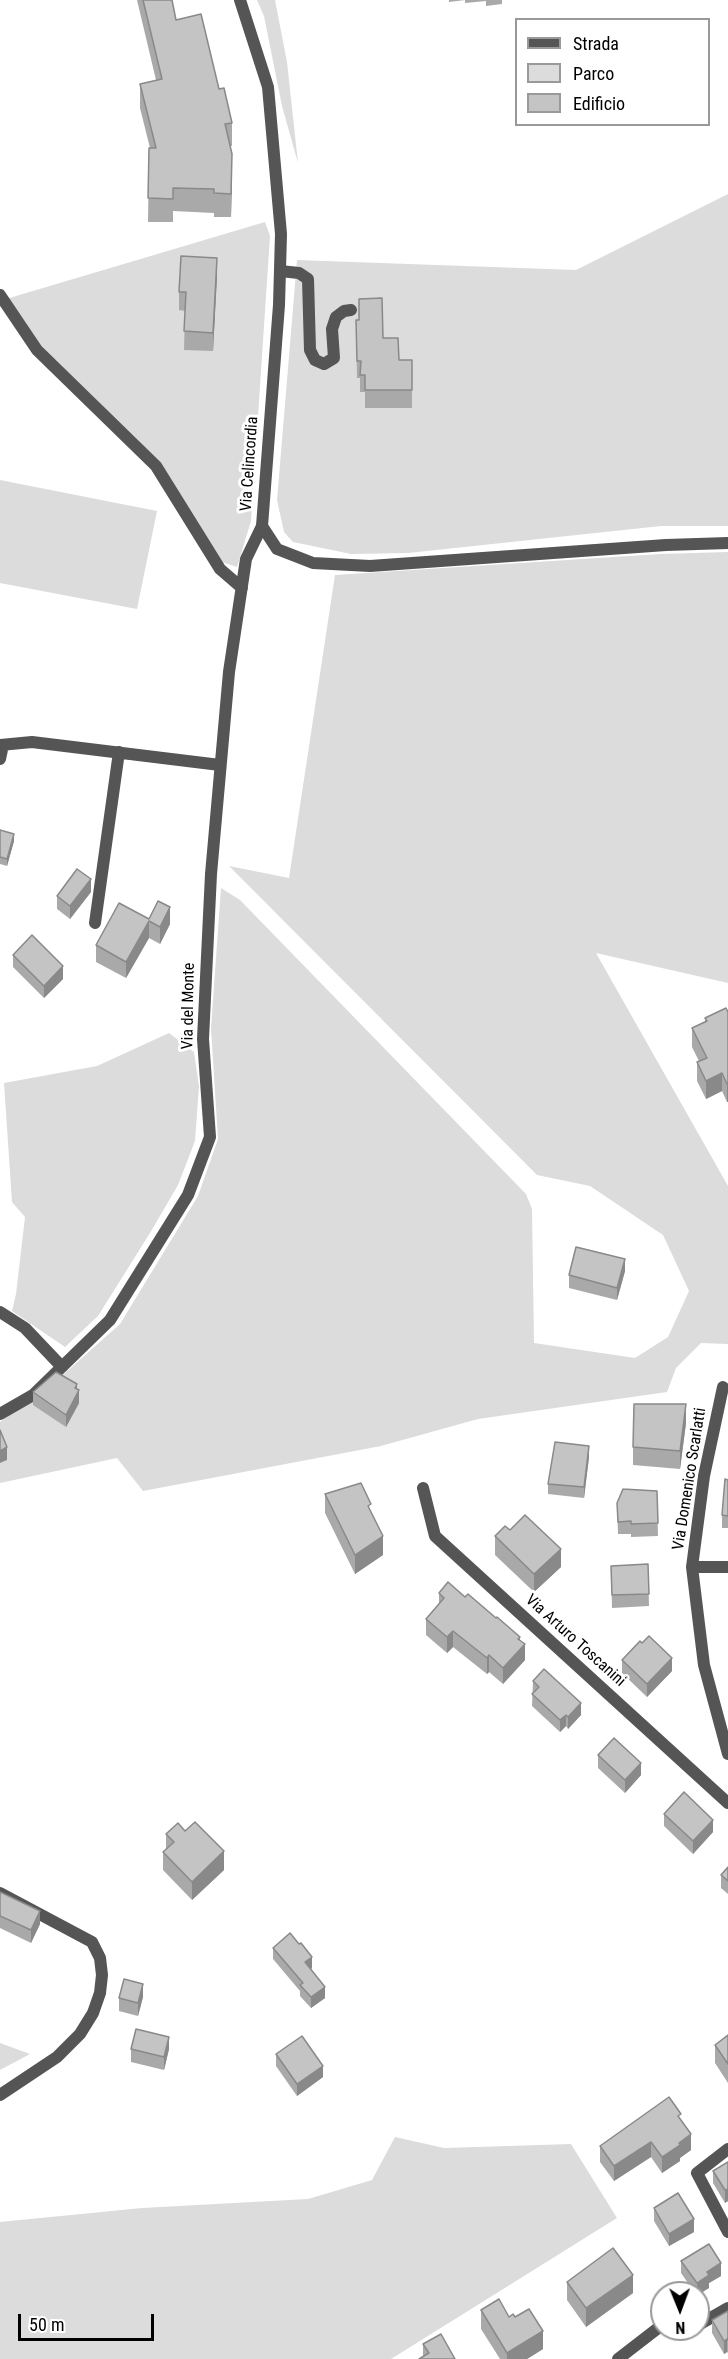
<!DOCTYPE html>
<html>
<head>
<meta charset="utf-8">
<style>
	body { margin:0 }
	#map { position:relative; width:728px; height:2359px; overflow:hidden; background:#fff; font-family:"Roboto Condensed",sans-serif }
	canvas { display:block }
	.legend { position:absolute; left:515px; top:18px; width:195px; height:108px; box-sizing:border-box; background:#fff; border:2px solid #999; margin:0; padding:8px 10px; list-style:none; font-size:18px; color:#000 }
	.legend li { display:flex; align-items:center; gap:12px; height:30px }
	.legend b { width:30px; border:2px solid #999 }
	.north { position:absolute; left:650px; top:2281px; width:60px; height:60px; box-sizing:border-box; background:#fff; border:2px solid #999; border-radius:50%; rotate:179deg; font-size:16px; font-weight:700; line-height:24px; text-align:center; color:#000 }
	.north::after { content:''; display:block; margin:auto; width:21px; height:27px; background:#000; clip-path:polygon(50% 0,100% 100%,50% 72%,0 100%) }
	.scale { position:absolute; left:18px; top:2314px; width:136px; height:27px; box-sizing:border-box; border:3px solid #000; border-top:0; padding-left:8px; font-size:18px; line-height:21px; white-space:nowrap; color:#000; -webkit-text-stroke:4px #fff; paint-order:stroke }
</style>
</head>
<body>
<div id="map">
<canvas width="728" height="2359"></canvas>
<ul class="legend">
<li><b style="height:8px;background:#555"></b>Strada</li>
<li><b style="height:16px;background:#dcdcdc"></b>Parco</li>
<li><b style="height:16px;background:#c4c4c4"></b>Edificio</li>
</ul>
<div class="north">N</div>
<div class="scale">50 m</div>
</div>
<script>
const g = document.querySelector('canvas').getContext('2d');
g.lineJoin = 'round';
function fill(path, color) { g.fillStyle = color; g.fill(path, 'evenodd'); }
const poly = rows => new Path2D(rows.map(r => 'M' + r).join(''));
function strokePath(path, color, width, dash) { g.strokeStyle = color; g.lineWidth = width; g.lineCap = dash ? 'butt' : 'round'; g.setLineDash(dash || []); g.stroke(path); }
function drawText(font, color, halo, rows, align = 'center') {
  g.font = font + ' "Roboto Condensed",sans-serif'; g.lineWidth = 6; g.setLineDash([]); g.textBaseline = 'middle'; g.strokeStyle = halo; g.fillStyle = color; for (const [text, x, y, turn = 0] of rows) {
    g.save(); g.translate(x, y); g.rotate((+turn || 0) * Math.PI / 180); g.textAlign = isNaN(turn) ? turn : align; if (halo) g.strokeText(text, 0, 0); g.fillText(text, 0, 0); g.restore();
  }
}
fill(poly([
	[257,0,275,0,287,62,298,163,282,106,264,16],
	[728,194,728,526,661,526,408,553,351,554,293,542,284,532,277,500,297,260,576,270],
	[265,222,270,236,251,521,237,567,222,562,184,502,41,346,6,299],
	[0,480,157,511,137,609,0,583],
	[728,552,728,983,596,953,728,1186,728,1344,701,1343,676,1368,667,1392,478,1419,381,1446,143,1491,117,1458,0,1483,0,1422,65,1373,120,1324,198,1196,218,1139,211,1028,221,888,240,900,526,1194,532,1209,534,1343,635,1358,668,1337,689,1291,663,1235,590,1186,537,1175,229,866,289,878,335,575,660,554],
	[169,1033,194,1052,199,1086,195,1141,178,1185,150,1233,98,1316,65,1347,12,1311,16,1294,25,1217,12,1202,4,1083,97,1066],
	[0,2043,30,2054,0,2070],
	[395,2137,444,2148,571,2144,617,2218,391,2359,0,2359,0,2222,142,2208,308,2199,372,2180]
]), '#dcdcdc');
strokePath(poly([
	[280,271,299,273,308,279,310,350,315,360,324,364,334,358,332,329,336,317,344,311,351,310],
	[0,295,37,350,156,466,220,569,242,588],
	[0,745,32,742,220,765],
	[0,759,3,745],
	[95,923,119,752],
	[0,1312,25,1328,62,1367],
	[723,1387,704,1476,692,1567,704,1665,728,1754],
	[0,1414,33,1395,110,1320,188,1195,210,1137,203,1039,211,874,229,672,246,559,262,526],
	[423,1488,435,1536,728,1803],
	[692,1567,728,1567],
	[0,1893,92,1942,100,1958,102,1975,100,1993,93,2013,80,2034,57,2057,0,2095],
	[728,2149,697,2173,728,2232],
	[700,2324,728,2308],
	[618,2359,662,2325]
]), '#555', 12);
strokePath(poly([
	[240,0,268,87,281,234,279,305,262,526,277,549,313,563,370,566,666,545,728,543]
]), '#555', 12);
fill(poly([
	[137,0,172,0,176,20,219,89,232,123,232,146,230,146,232,177,231,217,214,217,214,213,173,211,173,222,148,222,149,148,150,148,140,108,140,84,156,80],
	[449,0,502,0,502,4,486,6,486,1,465,3,465,0,449,2],
	[217,276,213,351,184,350,185,311,179,310,179,292],
	[356,320,359,320,383,338,399,360,412,360,412,408,365,408,365,392,360,392,360,378,357,378],
	[0,830,14,841,7,866,0,864],
	[91,892,70,919,57,909,57,896],
	[149,919,170,924,160,944,149,938,126,978,96,962,96,945],
	[13,955,63,979,44,998,13,967],
	[728,1012,728,1102,727,1102,722,1091,706,1099,697,1081,697,1062,699,1061,692,1047,692,1028,705,1022,705,1018],
	[625,1271,617,1300,569,1288,569,1275],
	[77,1389,79,1403,66,1427,33,1405,33,1392],
	[686,1423,680,1469,633,1465,633,1447],
	[589,1457,584,1498,548,1494,548,1484],
	[728,1480,728,1528,722,1528,722,1515],
	[657,1491,658,1536,631,1537,631,1534,618,1534,617,1503],
	[325,1494,383,1555,355,1574,325,1513],
	[510,1530,561,1567,534,1592,495,1555,495,1536],
	[648,1564,649,1606,612,1608,611,1566],
	[439,1593,465,1597,520,1640,525,1660,503,1684,489,1672,487,1674,453,1647,447,1653,426,1635,426,1619,439,1604],
	[642,1643,672,1671,647,1697,622,1673,622,1660],
	[533,1681,581,1715,568,1729,566,1726,560,1732,532,1706],
	[598,1755,641,1775,625,1793,598,1768],
	[664,1814,713,1832,693,1854,664,1826],
	[166,1834,224,1870,192,1900,163,1870,163,1852,166,1849],
	[728,1867,728,1894,721,1888,721,1875],
	[0,1892,40,1924,31,1943,0,1928],
	[273,1948,312,1968,311,1969,325,1998,311,2008,300,1996,300,1991,273,1959],
	[143,1997,138,2016,119,2011,119,1998],
	[728,2035,728,2083,715,2063,715,2045],
	[131,2049,169,2049,164,2070,131,2062],
	[276,2054,323,2077,297,2096,276,2066],
	[681,2120,691,2150,680,2158,680,2161,662,2173,651,2157,614,2181,600,2162,600,2146],
	[728,2162,728,2201,725,2203,713,2183,713,2171],
	[654,2208,694,2232,669,2246,654,2221],
	[681,2261,721,2276,709,2283,709,2288,698,2293,695,2293,681,2273],
	[567,2282,633,2293,586,2327,567,2300],
	[481,2310,509,2317,543,2349,527,2359,500,2359,481,2329],
	[728,2311,728,2353,727,2352,724,2354,712,2333,712,2320],
	[423,2344,455,2359,423,2357]
]), '#a9a9a9');
fill(poly([
	[232,154,232,177,231,217,231,194],
	[217,258,217,276,213,351,213,333],
	[14,834,14,841,7,866,7,859],
	[91,879,91,892,70,919,70,906],
	[170,907,170,924,160,944,160,927],
	[149,921,149,938,126,978,126,962],
	[63,966,63,979,44,998,44,986],
	[722,1073,722,1091,706,1099,706,1081],
	[728,1083,728,1102,727,1102,727,1084],
	[625,1259,625,1271,617,1300,617,1288],
	[77,1384,77,1394,79,1390,79,1403,66,1427,66,1415],
	[686,1404,686,1423,680,1469,680,1451],
	[589,1446,589,1457,584,1498,584,1487],
	[7,1447,7,1460,0,1463,0,1451],
	[383,1536,383,1555,355,1574,355,1555],
	[561,1549,561,1567,534,1592,534,1574],
	[453,1631,453,1647,447,1653,447,1637],
	[520,1637,520,1649,525,1644,525,1660,503,1684,503,1668],
	[489,1655,489,1672,487,1674,487,1658],
	[672,1658,672,1671,647,1697,647,1684],
	[581,1703,581,1715,568,1729,568,1717],
	[566,1715,566,1726,560,1732,560,1720],
	[641,1763,641,1775,625,1793,625,1780],
	[713,1820,713,1832,693,1854,693,1841],
	[224,1851,224,1870,192,1900,192,1882],
	[40,1911,40,1924,31,1943,31,1930],
	[312,1957,312,1968,305,1974,305,1962],
	[143,1984,143,1997,138,2016,138,2003],
	[325,1987,325,1998,311,2008,311,1997],
	[169,2037,169,2049,164,2070,164,2057],
	[323,2066,323,2077,297,2096,297,2084],
	[691,2134,691,2150,680,2158,680,2161,662,2173,662,2157,679,2143],
	[651,2142,651,2157,614,2181,614,2166],
	[728,2189,728,2201,725,2203,725,2190],
	[694,2219,694,2232,669,2246,669,2234],
	[721,2263,721,2276,709,2283,709,2288,698,2295,698,2293,697,2293,697,2283,707,2272],
	[633,2275,633,2293,586,2327,586,2308],
	[543,2331,543,2349,527,2359,507,2359,507,2353],
	[727,2339,727,2352,724,2354,724,2341]
]), '#898989');
const building = poly([
	[143,0,172,0,176,20,201,14,219,89,224,88,232,123,225,124,232,154,231,194,214,193,214,189,173,188,173,199,148,198,149,148,156,148,140,84,162,79,143,0],
	[181,256,217,258,213,333,184,331,186,292,179,292,181,256],
	[382,298,383,338,398,338,399,360,412,360,412,390,365,390,365,375,360,375,361,361,357,361,356,320,359,320,359,299,382,298],
	[0,830,14,834,7,859,0,857,0,830],
	[77,869,91,879,70,906,57,896,77,869],
	[158,901,170,907,160,927,149,921,126,962,96,945,119,903,149,919,158,901],
	[32,935,63,966,44,986,13,955,32,935],
	[726,1008,728,1012,728,1083,727,1084,722,1073,706,1081,697,1062,707,1058,692,1028,707,1021,705,1018,726,1008],
	[576,1247,625,1259,617,1288,569,1275,576,1247],
	[56,1372,77,1384,75,1388,79,1390,66,1415,33,1392,56,1372],
	[634,1404,686,1404,680,1451,633,1447,634,1404],
	[0,1430,7,1447,0,1451,0,1430],
	[555,1442,589,1446,584,1487,548,1484,555,1442],
	[725,1479,728,1480,728,1516,722,1515,725,1479],
	[361,1483,371,1504,368,1506,383,1536,355,1555,325,1494,361,1483],
	[623,1489,657,1491,658,1523,631,1524,631,1521,618,1522,617,1503,623,1489],
	[525,1515,561,1549,534,1574,495,1536,505,1526,510,1530,525,1515],
	[648,1564,649,1594,612,1595,611,1566,648,1564],
	[448,1582,465,1597,468,1594,496,1618,497,1617,520,1637,518,1639,525,1644,503,1668,489,1655,487,1658,453,1631,447,1637,426,1619,444,1598,439,1593,448,1582],
	[649,1636,672,1658,647,1684,622,1660,640,1641,642,1643,649,1636],
	[544,1669,581,1703,568,1717,566,1715,560,1720,532,1694,539,1687,533,1681,544,1669],
	[614,1738,641,1763,625,1780,598,1755,614,1738],
	[684,1792,713,1820,693,1841,664,1814,684,1792],
	[195,1822,224,1851,192,1882,163,1852,174,1842,166,1834,178,1823,185,1831,195,1822],
	[728,1867,728,1881,721,1875,728,1867],
	[0,1892,40,1911,31,1930,0,1916,0,1892],
	[290,1933,299,1944,301,1943,312,1957,305,1962,325,1987,311,1997,300,1985,303,1983,273,1948,290,1933],
	[124,1979,143,1984,138,2003,119,1998,124,1979],
	[136,2029,169,2037,164,2057,131,2049,136,2029],
	[728,2035,728,2064,715,2045,728,2035],
	[302,2036,323,2066,297,2084,276,2054,302,2036],
	[669,2097,681,2114,678,2116,691,2134,679,2143,680,2145,662,2157,651,2142,614,2166,600,2146,669,2097],
	[728,2162,728,2189,725,2190,713,2171,728,2162],
	[678,2193,694,2219,669,2234,654,2208,678,2193],
	[709,2244,721,2263,707,2272,709,2275,697,2283,681,2261,709,2244],
	[613,2248,633,2275,586,2308,567,2282,613,2248],
	[499,2299,509,2317,513,2314,515,2317,529,2309,543,2331,507,2353,481,2310,499,2299],
	[728,2311,728,2340,727,2339,724,2341,712,2320,728,2311],
	[441,2334,455,2359,419,2359,429,2353,423,2344,441,2334]
]);
fill(building, '#c4c4c4');
strokePath(building, '#898989', 1.5);
drawText('16px', '#000', '#fff', [
	["Via Celincordia",250,464,-86],
	["Via del Monte",189,1006,-89],
	["Via Domenico Scarlatti",690,1479,-81],
	["Via Arturo Toscanini",575,1641,42]
]);
</script>
</body>
</html>
